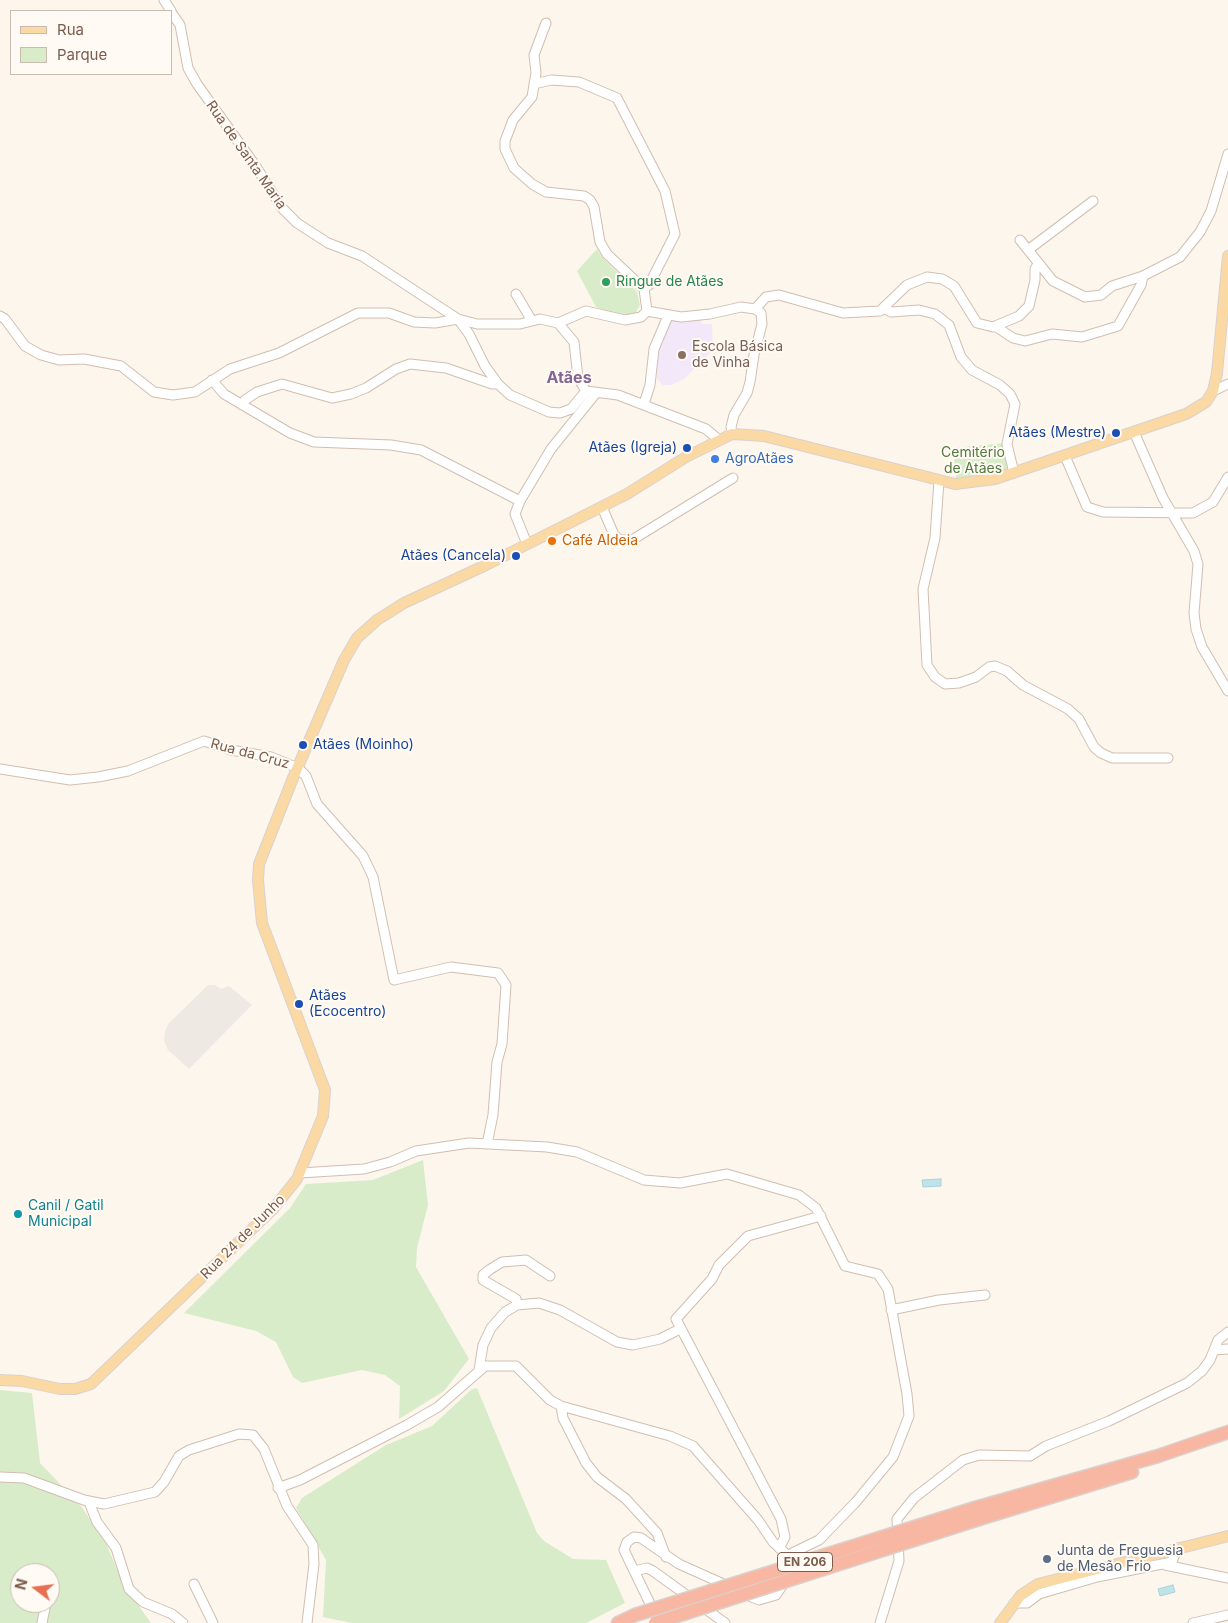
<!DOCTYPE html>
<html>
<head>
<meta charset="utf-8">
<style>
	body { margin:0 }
	#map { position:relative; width:1228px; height:1623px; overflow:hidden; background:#fdf6ec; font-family:Inter,sans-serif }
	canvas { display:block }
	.legend { position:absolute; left:10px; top:10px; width:162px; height:65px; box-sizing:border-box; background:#fffaf3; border:1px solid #cabbb1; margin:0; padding:6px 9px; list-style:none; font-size:15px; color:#7a5c4d }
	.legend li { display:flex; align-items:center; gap:10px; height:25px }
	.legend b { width:25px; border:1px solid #cabbb1 }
	.north { position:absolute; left:10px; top:1563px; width:50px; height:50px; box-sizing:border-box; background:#fffaf3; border:1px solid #cabbb1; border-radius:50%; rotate:285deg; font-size:14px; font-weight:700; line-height:20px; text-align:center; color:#7a5c4d }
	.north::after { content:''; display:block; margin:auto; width:18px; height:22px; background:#e76f51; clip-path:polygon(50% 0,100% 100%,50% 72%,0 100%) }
</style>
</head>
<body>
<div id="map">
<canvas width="1228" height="1623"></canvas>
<ul class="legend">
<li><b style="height:6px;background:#fbd9a5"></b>Rua</li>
<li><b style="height:14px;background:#d8ecc9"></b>Parque</li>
</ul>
<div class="north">N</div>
</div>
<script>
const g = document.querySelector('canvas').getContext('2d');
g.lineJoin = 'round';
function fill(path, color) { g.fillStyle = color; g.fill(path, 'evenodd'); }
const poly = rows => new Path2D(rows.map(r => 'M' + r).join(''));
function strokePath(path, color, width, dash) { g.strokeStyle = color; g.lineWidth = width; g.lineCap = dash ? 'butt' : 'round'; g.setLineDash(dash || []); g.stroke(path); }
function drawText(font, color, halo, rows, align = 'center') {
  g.font = font + ' Inter,sans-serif'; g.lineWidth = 4; g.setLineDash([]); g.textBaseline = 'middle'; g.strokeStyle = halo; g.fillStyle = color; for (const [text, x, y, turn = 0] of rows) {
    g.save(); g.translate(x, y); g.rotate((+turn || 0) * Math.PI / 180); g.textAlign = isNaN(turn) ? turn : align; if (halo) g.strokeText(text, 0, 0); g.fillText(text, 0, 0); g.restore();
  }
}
fill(poly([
	[208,985,215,985,221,989,229,986,252,1005,189,1069,168,1050,164,1041,165,1031,169,1023]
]), '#efe9e4');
fill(poly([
	[701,320,702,324,712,324,713,350,684,379,671,385,663,385,657,379,657,351,668,321]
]), '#f3e8fa');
fill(poly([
	[597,249,602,257,637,292,640,305,635,314,618,315,596,307,577,271],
	[1006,443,1009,468,1006,472,956,478,953,448],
	[423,1160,428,1205,417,1248,416,1267,469,1359,444,1391,399,1419,400,1386,385,1375,362,1370,302,1383,293,1377,276,1342,256,1331,184,1313,290,1208,306,1184,373,1180],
	[477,1388,537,1533,544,1541,573,1559,606,1560,625,1603,586,1623,352,1623,323,1617,326,1560,296,1508,302,1498,386,1445,432,1426,471,1390],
	[0,1390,32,1393,40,1463,81,1506,106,1543,123,1584,151,1623,0,1623],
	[20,1573,50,1573,50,1603,20,1603]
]), '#d8ecc9');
const water = poly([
	[941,1179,941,1186,923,1187,922,1180,941,1179],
	[1173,1585,1175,1592,1160,1596,1158,1589,1173,1585]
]);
fill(water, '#bfe3e8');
strokePath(water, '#a5d3da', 1);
const minor = poly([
	[164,0,171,11],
	[171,12,180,25,188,68,197,84,255,165,282,208,297,223,328,243,362,256,458,319,469,334,485,366,498,384,510,395,549,412,560,413,571,409,586,391,618,395,706,429,719,440],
	[534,84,551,80,579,82,617,98,665,191,675,234,649,285,644,289],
	[1020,240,1053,281,1085,297,1101,295,1112,286,1143,276,1180,257,1200,232,1211,211,1228,154],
	[1028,250,1093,201],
	[516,294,532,321],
	[884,308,891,312,919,310,935,314,949,325,961,357,972,370,1000,385,1010,394,1015,404,1007,444,1014,473],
	[755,309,766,297,779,295,843,313,880,311,907,285,927,277,942,279,954,286,977,323,993,327,1019,316,1029,306,1035,280,1035,269,1038,264],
	[647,311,681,317,710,314,741,307,755,309,761,313,762,324,754,355,750,382,747,393,734,415,731,427,732,434],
	[0,316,5,319,25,346,41,355,59,360,84,359,121,366,154,392,173,395,195,392,230,369,279,353,358,313,389,313,414,322,435,323,458,319,477,324,520,324,540,319,558,323,586,311,625,320,641,317,647,311,644,289,607,254,600,242,594,207,590,200,584,196,546,192,532,184,514,168,505,149,505,141,513,120,532,97,536,73,534,55,546,23],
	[558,323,574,342,578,378,586,391],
	[995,326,1013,338,1025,341,1052,334,1082,337,1118,326,1141,285,1143,276],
	[212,380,224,394,290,433,314,442,391,445,421,450,520,501],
	[1213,391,1228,384],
	[644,404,650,385,654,349,668,316],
	[242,405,245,400,257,392,282,384,332,398,351,394,366,388,396,369,410,364,446,368,492,384,498,384],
	[1134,432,1163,498,1194,551,1198,564,1194,613,1196,629,1202,647,1228,691],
	[1065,456,1087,507,1103,512,1193,513,1213,502,1228,477],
	[939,480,935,538,923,589,927,665,935,677,945,684,959,683,976,677,989,667,995,666,1007,671,1023,685,1068,709,1079,719,1094,747,1101,753,1112,758,1168,758],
	[602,507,614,535,620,540,632,540,733,478],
	[527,544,515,514,520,501,551,449,596,393],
	[0,769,70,780,98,777,128,771,204,741,231,750,271,757,298,768,306,776,317,804,363,856,373,877,394,980,451,967,498,973,506,985,502,1044,497,1062,493,1115,487,1144],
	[300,1173,364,1169,390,1162,416,1151,469,1143,547,1147,577,1152,644,1180,680,1183,727,1174,799,1195,816,1208,845,1266,878,1274,888,1289,907,1394,909,1416,893,1457,855,1503,819,1540,784,1557],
	[517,1305,516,1299,483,1280,483,1275,489,1270,502,1262,526,1260,550,1276],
	[891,1310,939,1300,985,1295],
	[1214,1350,1228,1349],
	[479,1370,483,1345,491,1328,505,1312,517,1305,539,1303,560,1310,617,1342,633,1345,660,1339,680,1329],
	[561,1406,563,1418,586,1463,597,1477,626,1499,657,1533,666,1557],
	[0,1477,24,1478,84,1500,104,1504,155,1492,164,1482,179,1456,189,1450,239,1434,253,1435,264,1449,287,1506,313,1545,314,1564,307,1623],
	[278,1488,300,1480,407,1425,438,1407,485,1366,516,1366,550,1400,561,1406,670,1436,693,1446,758,1520,773,1542,784,1552,785,1562],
	[89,1502,97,1522,116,1548,129,1589,143,1602,172,1614,183,1623],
	[779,1548,785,1537,781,1519,676,1319,712,1279,719,1265,748,1236,821,1216],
	[1165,1565,1228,1578],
	[634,1571,647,1568,653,1571,725,1623],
	[194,1584,213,1623],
	[744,1594,759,1600,776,1595,786,1580],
	[1014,1603,1027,1603,1039,1594,1097,1577,1172,1562,1177,1548],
	[655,1614,624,1550,627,1542,634,1537,641,1538,679,1564,728,1586],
	[42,1623,46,1603],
	[880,1623,899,1561,897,1519,914,1498,963,1460,979,1455,1030,1456,1046,1446,1109,1421,1187,1383,1202,1371,1210,1360,1218,1340,1228,1332],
	[1193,1623,1228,1615]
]);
const major = poly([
	[0,1380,22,1381,60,1389,75,1389,91,1384,273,1209,297,1179,323,1116,325,1090,262,923,258,880,259,864,293,778,344,660,357,638,377,620,404,603,486,565,627,494,686,457,732,434,764,436,955,484,995,479,1186,414,1206,402,1213,391,1217,373,1228,256],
	[1000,1623,1021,1595,1038,1584,1228,1536]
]);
const highway = poly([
	[975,1508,1158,1456,1228,1432],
	[979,1519,1132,1472],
	[618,1623,635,1615]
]);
strokePath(minor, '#d1beb0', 11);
strokePath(major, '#dad1cd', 12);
strokePath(highway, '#dad1cd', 15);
strokePath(minor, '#fff', 9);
strokePath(major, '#fbd9a5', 10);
strokePath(highway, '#f7b7a3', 12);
const highwayBridge = poly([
	[635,1615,975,1508],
	[655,1623,979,1519]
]);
strokePath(highwayBridge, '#dad1cd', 15, []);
strokePath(highwayBridge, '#f7b7a3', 12);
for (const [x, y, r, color] of [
	[606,282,5,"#2e9e5b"],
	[682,355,5,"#8d6e63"],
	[1116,433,5,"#1a4fb4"],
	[687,448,5,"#1a4fb4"],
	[715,459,5,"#3f7fe0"],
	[552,541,5,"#e8710a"],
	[516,556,5,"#1a4fb4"],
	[303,745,5,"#1a4fb4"],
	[299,1004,5,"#1a4fb4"],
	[18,1214,5,"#0f9aa8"],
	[1047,1559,5,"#5c6f8a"]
]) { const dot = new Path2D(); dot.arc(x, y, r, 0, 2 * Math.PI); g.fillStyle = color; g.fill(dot); strokePath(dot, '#fffaf3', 2); }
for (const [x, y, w] of [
	[805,1562,55]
]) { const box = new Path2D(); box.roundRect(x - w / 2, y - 9.5, w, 19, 4); g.fillStyle = '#fffaf3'; g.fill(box); strokePath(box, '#7a5c4d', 1); }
drawText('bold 12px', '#7a5c4d', null, [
	["EN 206",805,1562]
]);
drawText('14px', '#7a5c4d', '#fffaf3', [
	["Rua de Santa Maria",246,155,55],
	["Rua da Cruz",250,754,15],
	["Rua 24 de Junho",243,1237,-45]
]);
drawText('14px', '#27864d', '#fffaf3', [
	["Ringue de Atães",616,282]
], 'left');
drawText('14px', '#785e54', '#fffaf3', [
	["Escola Básica",692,347],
	["de Vinha",692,363]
], 'left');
drawText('14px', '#164399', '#fffaf3', [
	["Atães (Mestre)",1106,433],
	["Atães (Igreja)",677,448],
	["Atães (Cancela)",506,556],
	["Atães (Moinho)",313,745,"left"],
	["Atães",309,996,"left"],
	["(Ecocentro)",309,1012,"left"]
], 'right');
drawText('14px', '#537a41', '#fffaf3', [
	["Cemitério",973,453],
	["de Atães",973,469]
]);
drawText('14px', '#366cbe', '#fffaf3', [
	["AgroAtães",725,459]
], 'left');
drawText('14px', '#c56008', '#fffaf3', [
	["Café Aldeia",562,541]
], 'left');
drawText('14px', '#0d838f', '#fffaf3', [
	["Canil / Gatil",28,1206],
	["Municipal",28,1222]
], 'left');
drawText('14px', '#4e5e75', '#fffaf3', [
	["Junta de Freguesia",1057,1551],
	["de Mesão Frio",1057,1567]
], 'left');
drawText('bold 16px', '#846695', '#fffaf3', [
	["Atães",569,378]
]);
</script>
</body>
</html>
